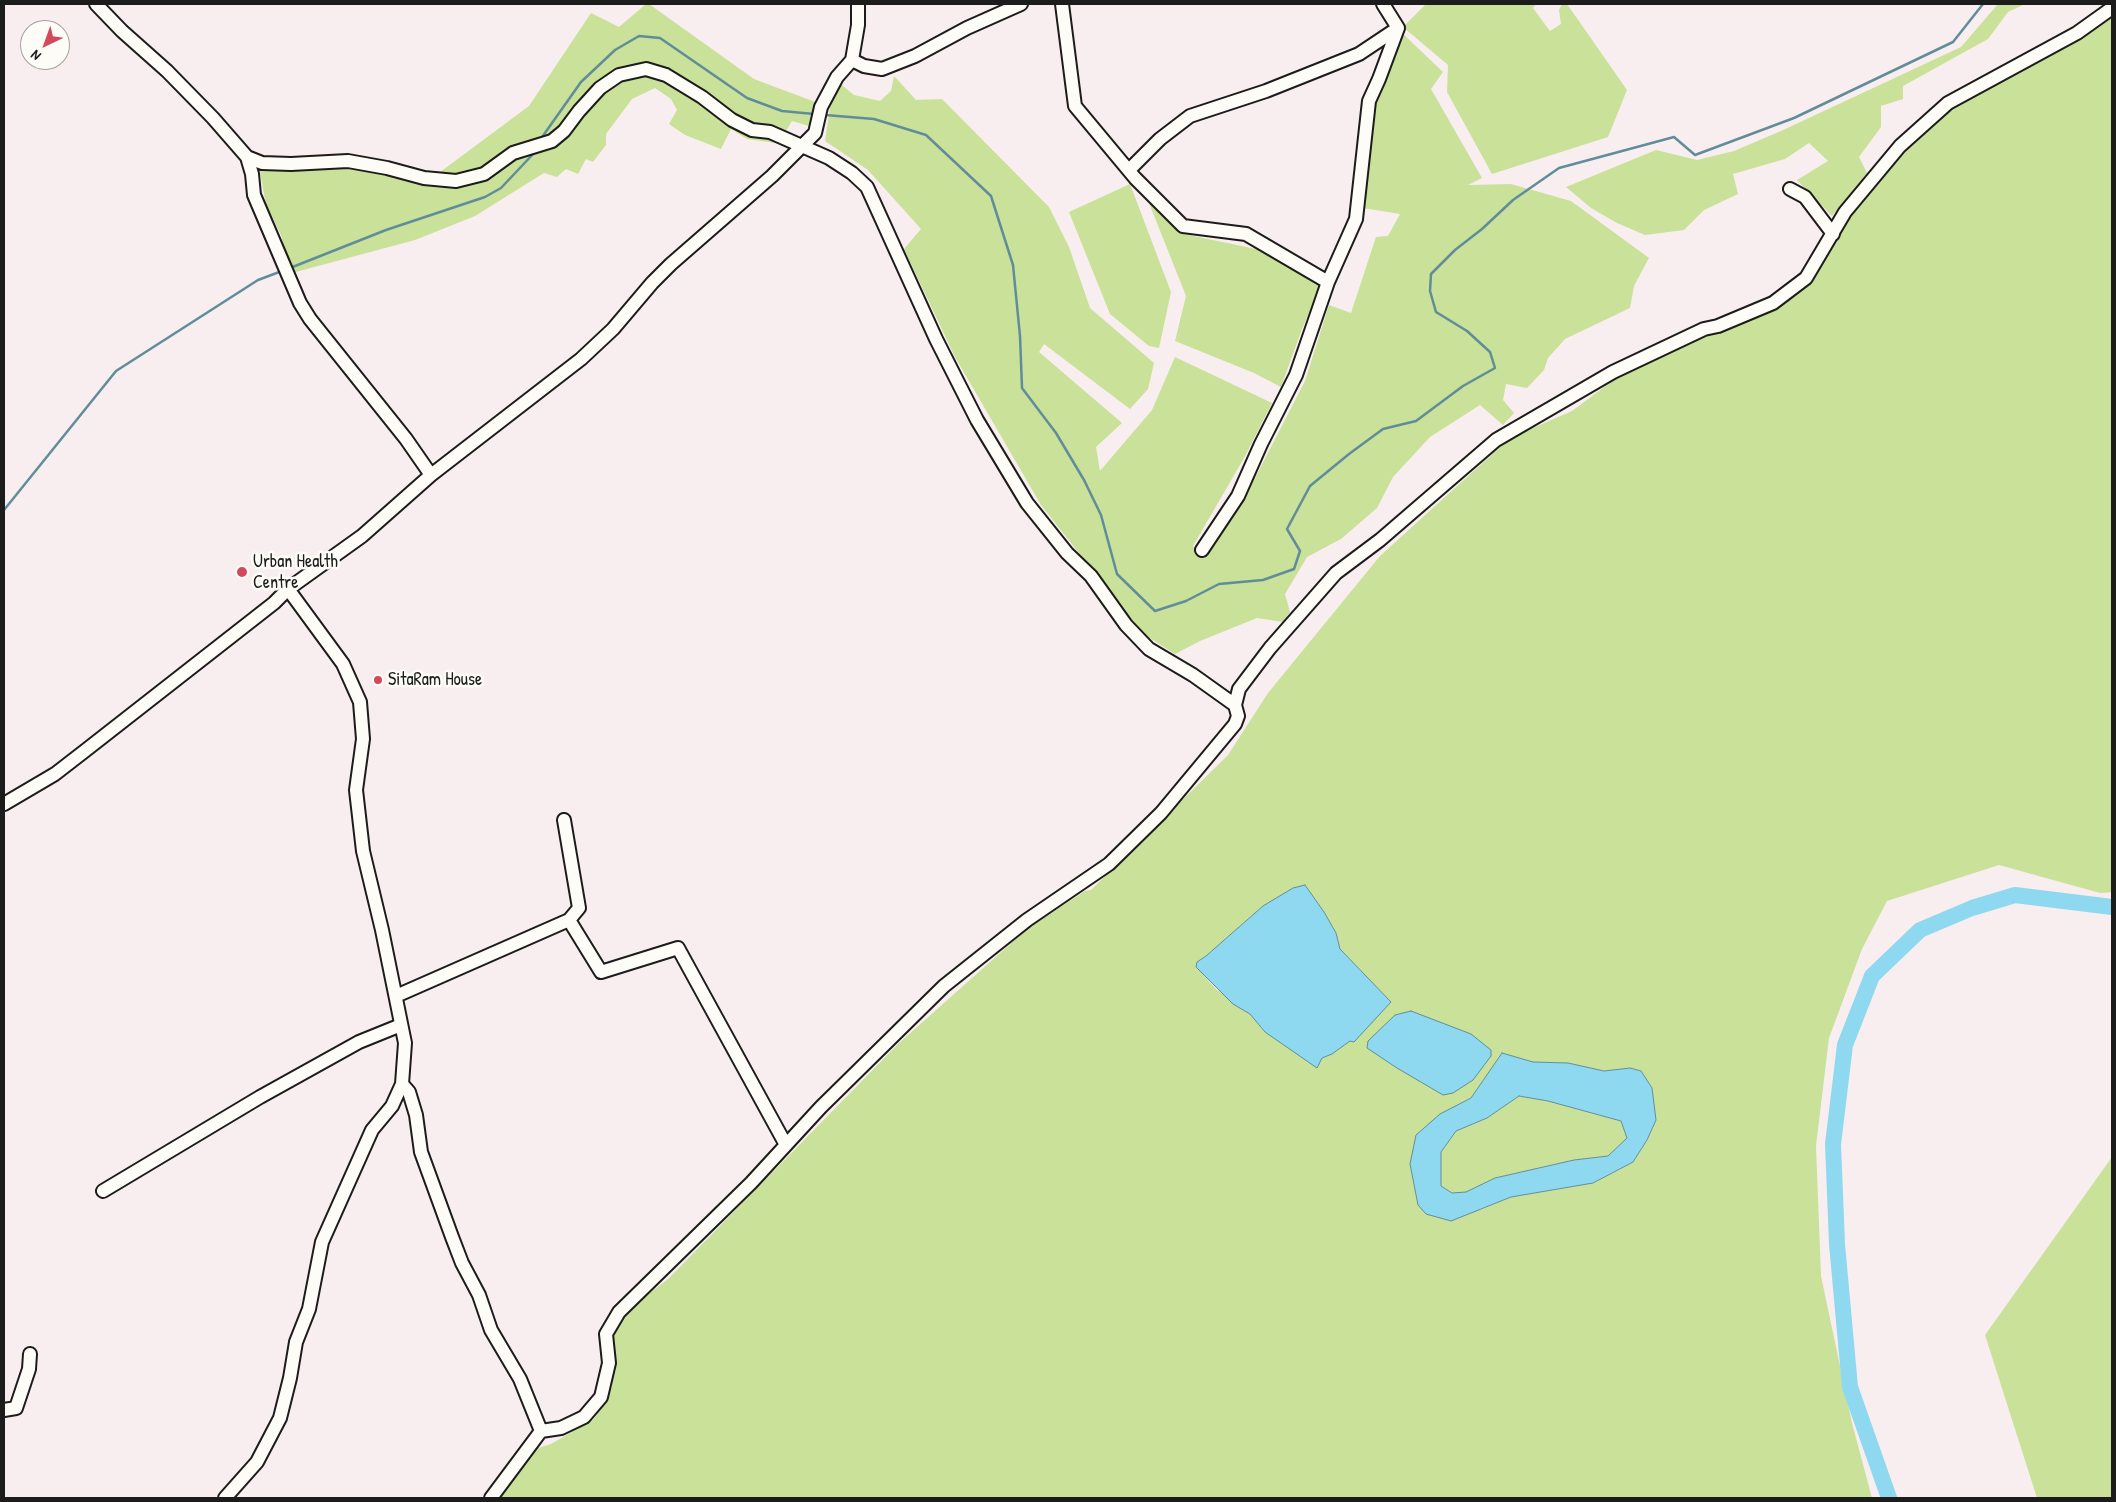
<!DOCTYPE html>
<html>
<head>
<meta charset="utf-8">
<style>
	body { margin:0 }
	#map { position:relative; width:2116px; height:1502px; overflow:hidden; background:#f9eeef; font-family:"Patrick Hand",sans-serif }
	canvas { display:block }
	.frame { position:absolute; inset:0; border:5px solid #1c1c1c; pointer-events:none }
	.north { position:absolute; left:20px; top:20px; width:50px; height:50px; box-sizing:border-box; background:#fdfcf7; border:1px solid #a3a29f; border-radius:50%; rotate:222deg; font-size:14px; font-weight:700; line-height:20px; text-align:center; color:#1c1c1c }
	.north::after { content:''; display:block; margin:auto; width:18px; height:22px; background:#d1495b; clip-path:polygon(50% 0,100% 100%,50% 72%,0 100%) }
</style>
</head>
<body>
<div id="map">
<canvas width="2116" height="1502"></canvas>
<div class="frame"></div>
<div class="north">N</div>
</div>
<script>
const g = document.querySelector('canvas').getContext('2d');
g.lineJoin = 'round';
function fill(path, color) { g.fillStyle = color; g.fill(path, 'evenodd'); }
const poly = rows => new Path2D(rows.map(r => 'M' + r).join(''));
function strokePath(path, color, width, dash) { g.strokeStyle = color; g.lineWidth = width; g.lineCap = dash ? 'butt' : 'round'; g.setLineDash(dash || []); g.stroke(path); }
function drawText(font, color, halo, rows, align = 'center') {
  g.font = font + ' "Patrick Hand",sans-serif'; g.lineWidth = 5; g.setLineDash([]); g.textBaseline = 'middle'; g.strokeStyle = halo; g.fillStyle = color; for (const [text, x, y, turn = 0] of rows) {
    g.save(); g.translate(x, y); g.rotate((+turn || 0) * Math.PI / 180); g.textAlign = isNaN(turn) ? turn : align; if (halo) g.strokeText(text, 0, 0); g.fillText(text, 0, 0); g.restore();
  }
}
fill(poly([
	[646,4,649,4,754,79,818,103,809,126,792,121,785,133,787,148,782,144,747,139,731,129,721,149,685,135,669,124,677,110,671,99,655,88,632,99,606,134,606,145,593,162,586,159,578,174,566,169,557,177,544,173,475,216,415,240,292,273,283,258,282,237,266,205,259,166,292,170,323,167,367,171,424,184,529,106,591,13,619,27],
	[1426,4,1536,4,1533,8,1550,31,1561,24,1559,10,1562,4,1567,4,1627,90,1608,137,1492,174,1447,92,1448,65,1403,27],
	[1998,4,2025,4,2008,12,1988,39,1903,86,1903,99,1881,106,1881,127,1859,157,1867,173,1832,216,1797,180,1828,161,1809,143,1785,159,1733,174,1738,194,1704,210,1684,230,1645,235,1617,223,1591,208,1566,187,1656,150,1697,160,1734,151,1781,131,1961,47],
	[2112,12,2112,892,2100,893,1999,865,1887,901,1862,949,1829,1038,1816,1146,1821,1276,1852,1423,1872,1498,497,1498,538,1448,551,1444,593,1420,604,1404,612,1386,614,1330,638,1302,668,1279,898,1044,1027,929,1085,891,1091,890,1228,755,1268,693,1380,556,1510,438,1572,411,1627,370,1660,352,1773,310,1828,252,1843,228,1851,209,1915,136,1962,101],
	[1305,885,1324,912,1336,933,1340,949,1391,1002,1345,1045,1322,1058,1265,1032,1250,1014,1216,989,1196,967,1197,962,1206,956,1263,906],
	[1502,1053,1533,1062,1568,1063,1604,1071,1630,1068,1641,1071,1652,1088,1656,1120,1647,1140,1633,1162,1593,1183,1511,1197,1480,1210,1418,1205,1410,1164,1440,1114,1471,1098],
	[1400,31,1443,72,1431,89,1482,178,1468,185,1511,184,1571,201,1649,258,1634,286,1630,308,1565,339,1548,358,1544,370,1527,388,1506,384,1503,400,1514,413,1503,425,1480,405,1430,437,1393,477,1377,508,1341,539,1307,557,1285,594,1290,612,1283,622,1257,618,1200,641,1175,654,1142,633,1041,505,955,357,904,249,921,229,868,170,825,141,831,101,838,82,854,95,880,101,891,91,894,76,916,100,942,99,1049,207,1069,247,1090,308,1154,363,1148,389,1130,409,1044,344,1039,352,1122,423,1096,447,1100,471,1152,410,1175,357,1272,403,1244,458,1193,546,1198,558,1227,523,1255,478,1305,381,1329,305,1351,313,1376,237,1388,236,1400,214,1363,208,1371,101],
	[1130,184,1171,292,1159,348,1149,346,1110,314,1069,212],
	[1147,198,1155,204,1184,234,1261,250,1320,286,1302,329,1281,387,1254,373,1175,341,1186,296],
	[1519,1096,1548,1101,1621,1121,1627,1138,1608,1156,1574,1160,1495,1178,1466,1192,1452,1193,1441,1186,1441,1152,1456,1131,1487,1118],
	[2112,1157,2112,1498,2037,1498,1985,1335]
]), '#c9e198');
const water = poly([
	[1305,885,1324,912,1336,933,1340,949,1391,1002,1354,1042,1350,1041,1332,1054,1322,1058,1317,1068,1265,1032,1250,1014,1233,1004,1196,967,1197,962,1206,956,1263,906,1293,888,1305,885],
	[1411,1011,1471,1034,1491,1050,1491,1056,1473,1080,1453,1093,1443,1095,1397,1068,1367,1048,1368,1041,1395,1015,1411,1011],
	[1502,1053,1533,1062,1568,1063,1604,1071,1630,1068,1641,1071,1652,1088,1656,1120,1647,1140,1633,1162,1593,1183,1511,1197,1451,1221,1426,1214,1418,1205,1410,1164,1416,1135,1440,1114,1471,1098,1502,1053],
	[1519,1096,1548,1101,1621,1121,1627,1138,1608,1156,1574,1160,1495,1178,1466,1192,1452,1193,1441,1186,1441,1152,1456,1131,1487,1118,1519,1096]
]);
fill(water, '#8fd9f0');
strokePath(water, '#618d9b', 1);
strokePath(poly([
	[825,115,874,119,926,135,991,196,1013,265,1020,336,1022,388,1056,433,1084,480,1101,515,1117,574,1155,611,1186,601,1219,584,1263,580,1294,569,1300,551,1287,529,1310,486,1349,454,1383,429,1416,421,1463,386,1495,368,1490,352,1467,331,1436,312,1430,291,1431,274,1455,250,1482,229,1513,200,1559,168,1674,137,1695,155,1794,118,1953,42,1983,4],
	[540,140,581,82,615,50,639,36,660,38,747,98,782,111,814,114],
	[290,268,386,230,485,197,501,188,535,152],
	[4,510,116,371,258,280,282,271]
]), '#618d9b', 2.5);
strokePath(poly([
	[1889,1498,1850,1387,1837,1244,1833,1144,1845,1045,1872,976,1920,930,1972,908,2015,895,2112,907]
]), '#8fd9f0', 16);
const minor = poly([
	[96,4,122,31,167,71,213,118,247,157,252,174,254,195,300,303,310,319,406,439,431,475],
	[1062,4,1075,106,1135,178,1183,226,1246,234,1328,282,1356,219,1369,101,1379,79,1398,28],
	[1383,4,1398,28],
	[852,60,858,25,858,4],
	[247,157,262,163,291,164,348,161,387,168,424,178,456,181,484,174,513,153,552,141,564,131,579,111,600,88,619,75,646,69,666,75,702,97,732,120,752,130,770,132,829,158,852,173,867,187,936,339,977,420,1027,503,1067,553,1091,576,1126,625,1149,649,1193,675,1235,705],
	[1129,170,1160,139,1190,116,1266,91,1359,54,1398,28],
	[1790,189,1805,197,1833,234],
	[1202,550,1238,496,1261,444,1296,375,1328,282],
	[288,589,343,664,360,702,363,739,356,790,363,851,382,930,405,1043,402,1084,409,1092,416,1115,421,1152,452,1237,462,1263,479,1295,491,1330,520,1379,541,1431,561,1428,584,1417,601,1397,609,1363,606,1334,619,1312,751,1183,821,1107,944,986,1027,920,1109,864,1161,813,1235,724,1238,716,1235,705,1239,689,1270,648,1336,573,1380,540,1496,440,1613,372,1704,329,1718,326,1773,303,1806,278,1845,212,1900,146,1948,103,2077,33,2112,8],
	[4,804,55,774,86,750,274,603,288,589,362,536,431,475,581,359,613,329,652,283,671,264,772,176,815,133,821,107,837,77,852,60,864,66,882,69,915,56,967,28,1021,4],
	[564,820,579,908,569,920,601,972,678,948,786,1145],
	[396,996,569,920],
	[103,1191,260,1097,359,1042,401,1025],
	[4,1410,16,1408,29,1369,30,1354],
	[225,1498,257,1462,280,1418,290,1378,296,1342,309,1309,322,1242,372,1130,392,1106,402,1084],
	[491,1498,541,1431]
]);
strokePath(minor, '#1c1c1c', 16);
strokePath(minor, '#fdfcf7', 12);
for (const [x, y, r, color] of [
	[242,572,6,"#d1495b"],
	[378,680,5,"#d1495b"]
]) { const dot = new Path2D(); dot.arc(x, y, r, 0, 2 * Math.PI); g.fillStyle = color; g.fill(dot); strokePath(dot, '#fdfcf7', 2); }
drawText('18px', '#1c1c1c', '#fdfcf7', [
	["Urban Health",253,562],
	["Centre",253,583],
	["SitaRam House",388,680]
], 'left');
</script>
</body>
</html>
